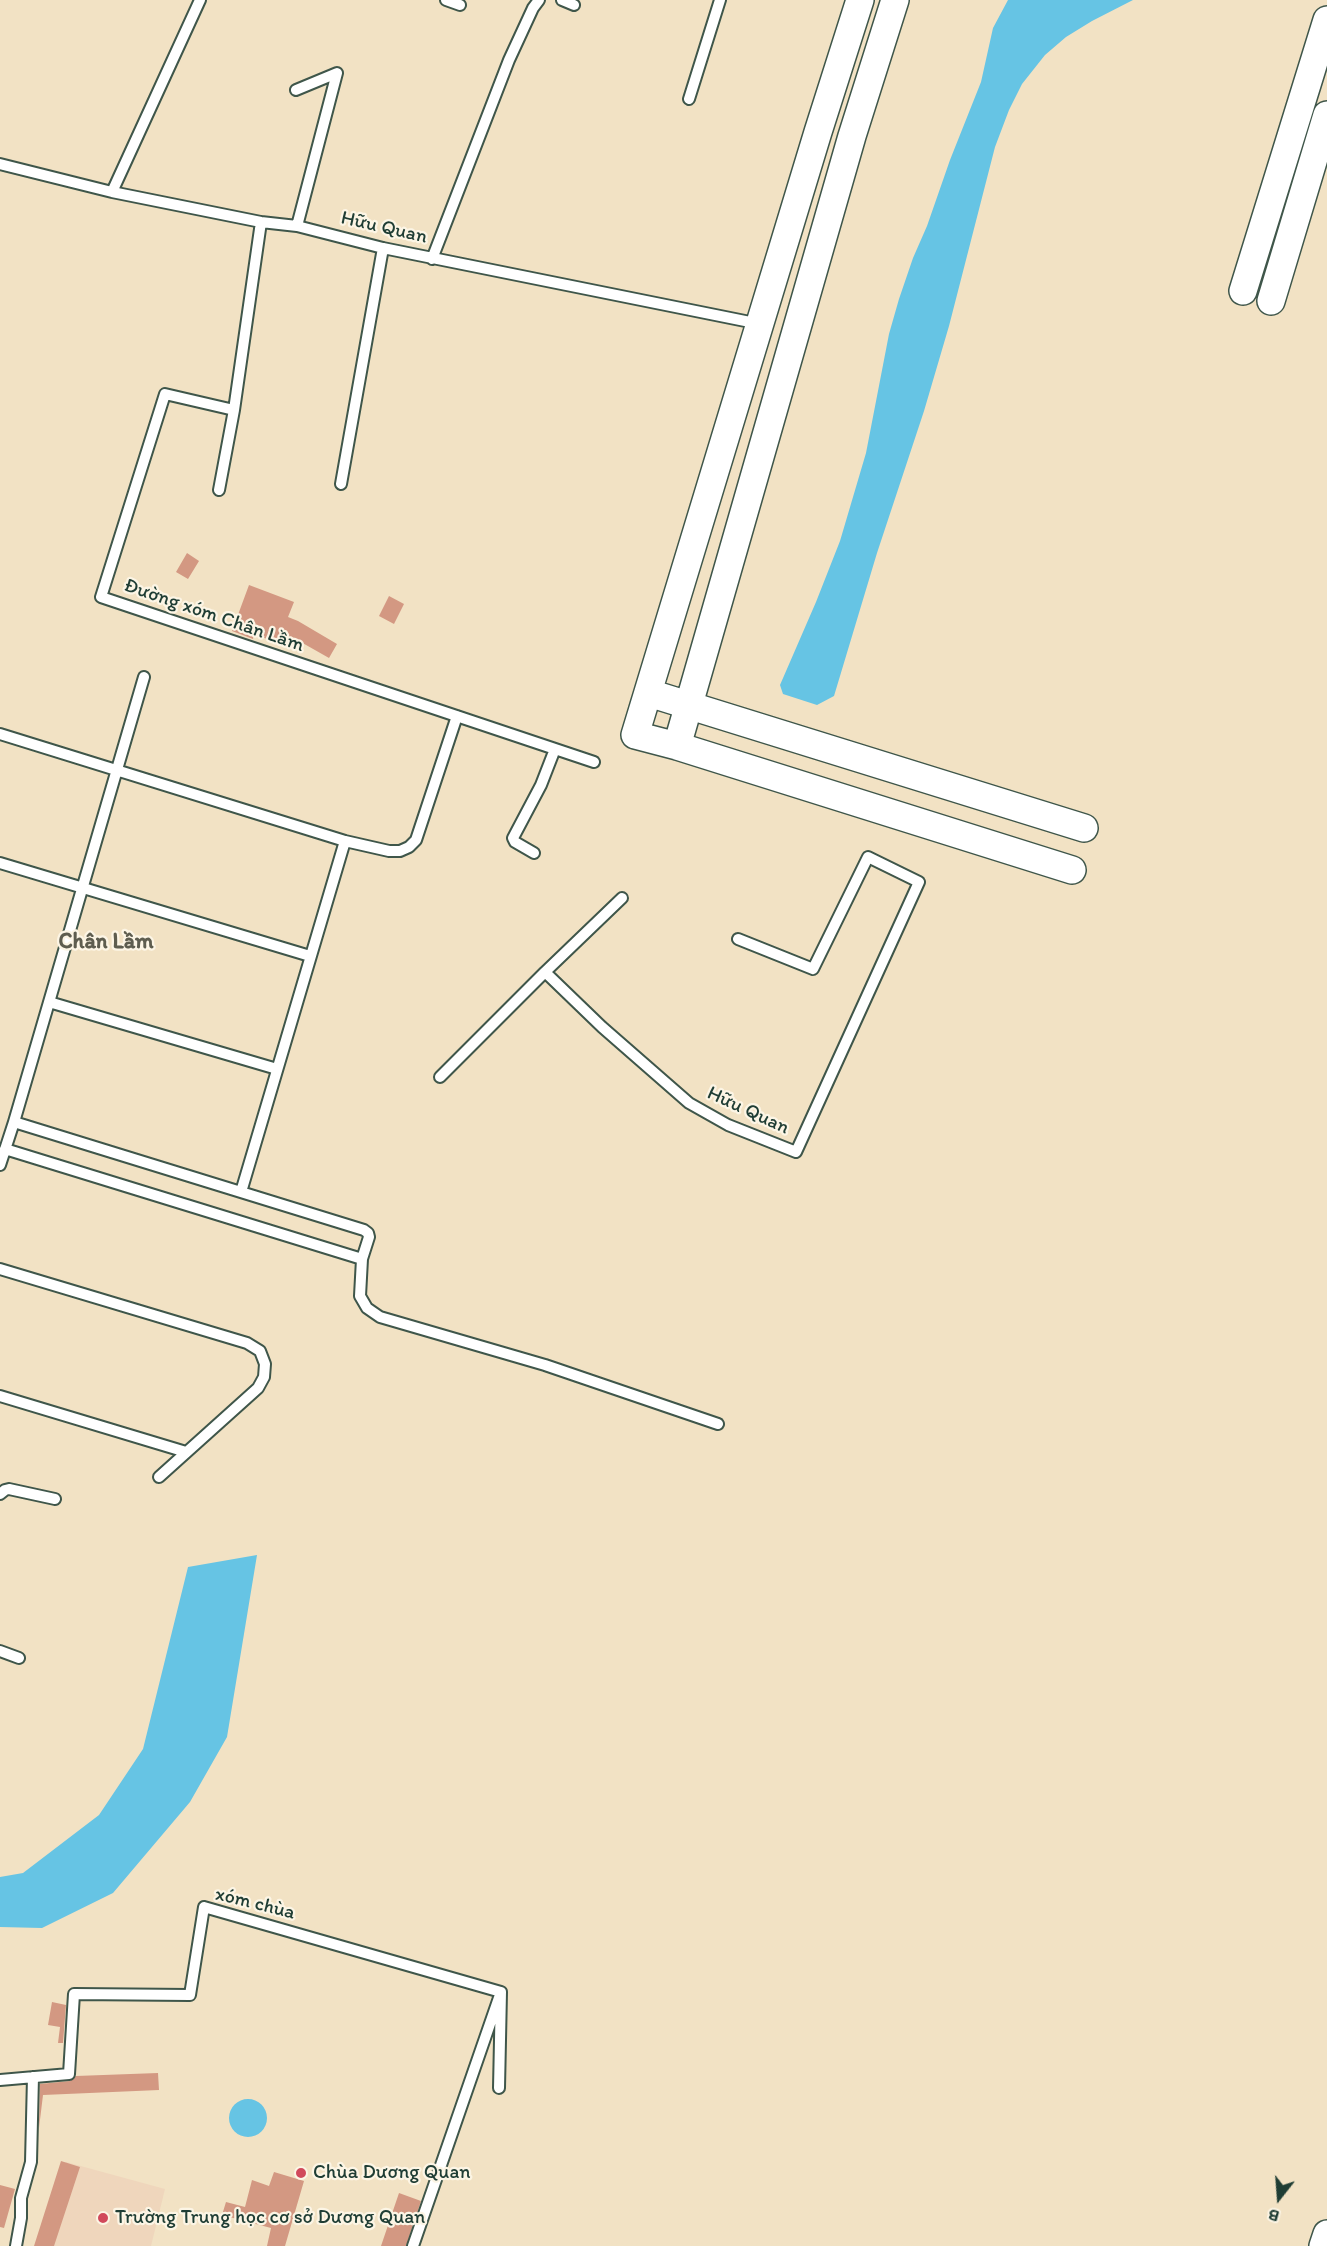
<!DOCTYPE html>
<html>
<head>
<meta charset="utf-8">
<style>
	body { margin:0 }
	#map { position:relative; width:1327px; height:2246px; overflow:hidden; background:#f2e2c4; font-family:Itim,sans-serif }
	canvas { display:block }
	.north { position:absolute; left:1249px; top:2168px; width:60px; height:60px; -webkit-text-stroke:4px #fcf5e5; paint-order:stroke; rotate:197deg; font-size:16px; font-weight:700; line-height:24px; text-align:center; color:#1f3d34 }
	.north::after { content:''; display:block; margin:auto; width:21px; height:27px; background:#1f3d34; clip-path:polygon(50% 0,100% 100%,50% 72%,0 100%) }
</style>
</head>
<body>
<div id="map">
<canvas width="1327" height="2246"></canvas>
<div class="north">B</div>
</div>
<script>
const g = document.querySelector('canvas').getContext('2d');
g.lineJoin = 'round';
function fill(path, color) { g.fillStyle = color; g.fill(path, 'evenodd'); }
const poly = rows => new Path2D(rows.map(r => 'M' + r).join(''));
function strokePath(path, color, width, dash) { g.strokeStyle = color; g.lineWidth = width; g.lineCap = dash ? 'butt' : 'round'; g.setLineDash(dash || []); g.stroke(path); }
function drawText(font, color, halo, rows, align = 'center') {
  g.font = font + ' Itim,sans-serif'; g.lineWidth = 4.5; g.setLineDash([]); g.textBaseline = 'middle'; g.strokeStyle = halo; g.fillStyle = color; for (const [text, x, y, turn = 0] of rows) {
    g.save(); g.translate(x, y); g.rotate((+turn || 0) * Math.PI / 180); g.textAlign = isNaN(turn) ? turn : align; if (halo) g.strokeText(text, 0, 0); g.fillText(text, 0, 0); g.restore();
  }
}
fill(poly([
	[66,2162,165,2189,151,2246,37,2246]
]), '#efd6bc');
fill(poly([
	[1008,0,1133,0,1092,21,1066,37,1045,55,1022,84,1009,110,995,147,949,326,924,411,877,553,834,696,817,705,783,694,780,685,816,602,840,541,866,453,889,334,899,299,913,258,927,226,950,160,981,82,993,28],
	[257,1555,227,1737,190,1802,113,1893,42,1928,0,1927,0,1877,23,1873,99,1815,143,1749,188,1567],
	'229 2118a19 19 0 1 1 38 0a19 19 0 1 1-38 0Z'
]), '#66c4e4');
fill(poly([
	[187,553,199,561,188,579,176,572],
	[249,585,294,602,288,617,298,621,337,644,329,658,292,637,288,647,254,634,253,639,232,631],
	[389,596,404,604,394,624,379,616],
	[52,2002,66,2005,63,2043,58,2043,60,2027,48,2025],
	[158,2073,159,2090,43,2095,39,2128,40,2084,70,2081,76,2076],
	[61,2161,80,2167,54,2246,34,2246],
	[274,2172,304,2181,285,2246,267,2246,271,2228,222,2215,226,2202,245,2207,252,2180,269,2186],
	[0,2185,15,2189,4,2228,0,2227],
	[399,2193,421,2201,406,2246,381,2246]
]), '#d39882');
const lane = poly([
	[446,0,460,5],
	[562,0,574,5],
	[296,90,337,73,297,226],
	[689,99,720,0],
	[0,164,112,192,261,222,297,226,383,248,760,324],
	[112,192,200,0],
	[261,222,234,410,165,394,101,597,594,762],
	[432,259,509,60,533,8,539,0],
	[341,484,383,248],
	[219,490,234,410],
	[144,677,14,1122,364,1230,368,1233,369,1237,362,1259,360,1296,367,1308,380,1317,545,1365,718,1424],
	[0,734,345,841,389,851,400,851,409,847,416,840,457,716],
	[534,853,515,842,513,838,541,785,555,749],
	[0,863,310,956],
	[622,898,545,972,602,1027,689,1103,728,1125,796,1152,919,882,868,857,813,969,738,939],
	[49,1002,277,1069],
	[440,1077,545,972],
	[5,1149,362,1259],
	[0,1165,14,1122],
	[241,1192,345,841],
	[0,1269,247,1343,260,1351,265,1364,264,1377,258,1388,159,1477],
	[0,1396,186,1452],
	[0,1494,5,1490,9,1489,55,1499],
	[0,1651,19,1658],
	[0,2080,69,2074,74,1994,190,1995,204,1907,501,1992],
	[16,2246,21,2218,21,2198,31,2162,33,2077],
	[413,2246,501,1992,499,2088]
]);
const secondary = poly([
	[860,0,818,132,635,735,677,746,1072,870],
	[1243,291,1327,20],
	[1271,301,1327,115],
	[649,693,1084,828],
	[677,746,852,136,895,0],
	[1323,2246,1327,2234]
]);
strokePath(lane, '#3f564a', 14);
strokePath(secondary, '#3f564a', 30);
strokePath(lane, '#fff', 10);
strokePath(secondary, '#fff', 27);
for (const [x, y, r, color] of [
	[301,2173,6,"#d1495b"],
	[103,2218,6,"#d1495b"]
]) { const dot = new Path2D(); dot.arc(x, y, r, 0, 2 * Math.PI); g.fillStyle = color; g.fill(dot); strokePath(dot, '#fcf5e5', 2); }
drawText('20px', '#1f3d34', '#fcf5e5', [
	["Hữu Quan",384,228,13],
	["Đường xóm Chân Lầm",214,616,19],
	["Hữu Quan",748,1111,25],
	["xóm chùa",255,1904,14]
]);
drawText('20px', '#1f3d34', '#fcf5e5', [
	["Chùa Dương Quan",313,2173],
	["Trường Trung học cơ sở Dương Quan",115,2218]
], 'left');
drawText('bold 22px', '#5e5d4f', '#fcf5e5', [
	["Chân Lầm",106,942]
]);
</script>
</body>
</html>
